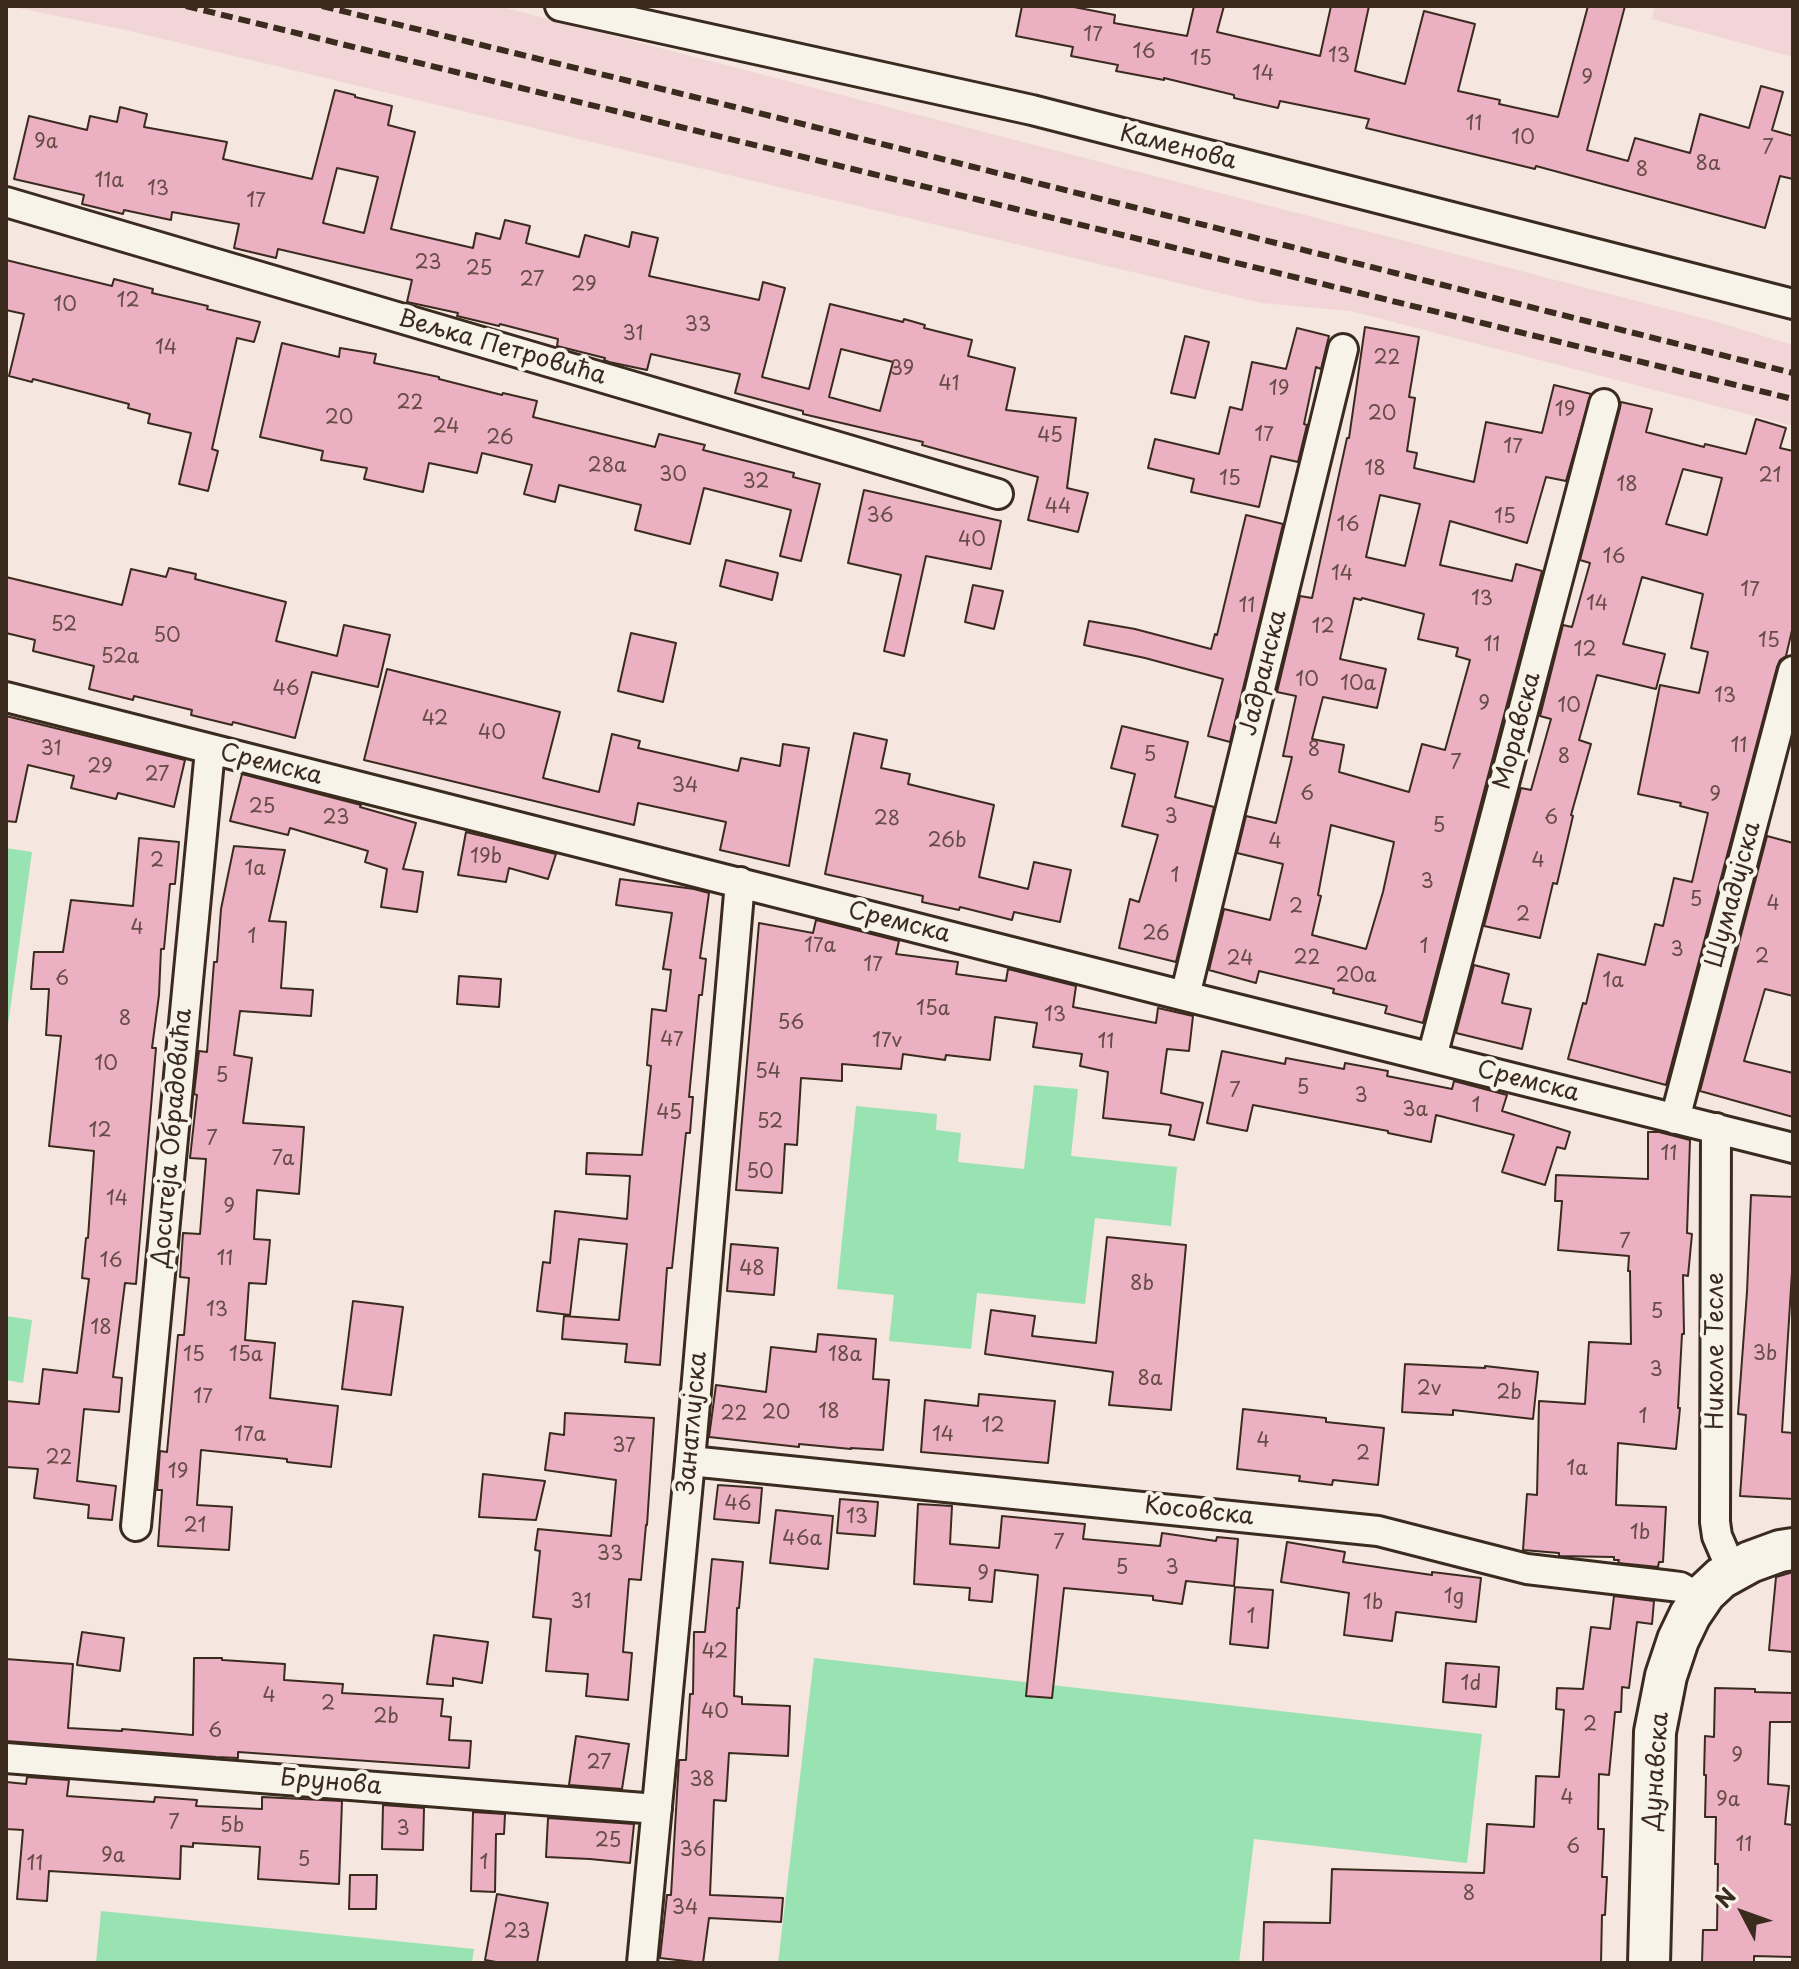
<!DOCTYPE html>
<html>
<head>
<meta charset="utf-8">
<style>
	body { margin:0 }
	#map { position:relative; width:1799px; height:1969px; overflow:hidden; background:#f5e6e0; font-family:"Playpen Sans",sans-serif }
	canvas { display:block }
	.frame { position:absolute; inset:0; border:8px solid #3b2a1e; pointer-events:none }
	.north { position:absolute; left:1703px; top:1873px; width:80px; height:80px; -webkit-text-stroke:6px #f7f3e8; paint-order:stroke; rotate:311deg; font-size:22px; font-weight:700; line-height:32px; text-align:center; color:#3b2a1e }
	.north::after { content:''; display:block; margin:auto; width:28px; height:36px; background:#3b2a1e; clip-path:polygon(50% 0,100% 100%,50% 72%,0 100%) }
</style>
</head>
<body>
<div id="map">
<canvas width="1799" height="1969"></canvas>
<div class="frame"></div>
<div class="north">N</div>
</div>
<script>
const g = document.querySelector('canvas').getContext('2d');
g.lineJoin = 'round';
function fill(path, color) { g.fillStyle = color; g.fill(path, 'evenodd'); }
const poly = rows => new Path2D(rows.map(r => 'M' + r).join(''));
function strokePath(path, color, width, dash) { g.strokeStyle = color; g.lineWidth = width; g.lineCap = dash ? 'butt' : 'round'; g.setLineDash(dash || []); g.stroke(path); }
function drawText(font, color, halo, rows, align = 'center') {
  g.font = font + ' "Playpen Sans",sans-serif'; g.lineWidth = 8; g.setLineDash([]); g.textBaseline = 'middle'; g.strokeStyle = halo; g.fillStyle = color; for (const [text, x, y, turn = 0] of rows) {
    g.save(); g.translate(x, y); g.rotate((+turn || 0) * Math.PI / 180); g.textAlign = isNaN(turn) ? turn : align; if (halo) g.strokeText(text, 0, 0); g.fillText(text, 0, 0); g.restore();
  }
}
fill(poly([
	[9,6,498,6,1714,321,1793,345,1793,426,1351,311,1261,303,130,31],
	[1655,6,1793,6,1793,57,1652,19]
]), '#f2d6d7');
fill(poly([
	[6,848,32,852,6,1039],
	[1034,1085,1078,1089,1071,1156,1177,1167,1171,1226,1095,1218,1085,1304,977,1293,971,1349,889,1341,894,1295,837,1289,856,1106,937,1114,936,1130,961,1133,958,1162,1024,1169],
	[6,1316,32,1320,23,1383,6,1380],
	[814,1658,1482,1734,1467,1863,1254,1839,1239,1963,778,1963],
	[101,1911,474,1949,472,1963,96,1963]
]), '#99e2b1');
const building = poly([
	[1022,6,1069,6,1115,15,1114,23,1187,36,1194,6,1224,6,1217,32,1320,56,1331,6,1369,6,1355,71,1405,84,1424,11,1475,24,1458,91,1500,100,1499,104,1558,117,1588,6,1625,6,1587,150,1628,161,1635,138,1690,153,1700,114,1749,128,1761,86,1783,92,1772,130,1793,136,1793,179,1780,176,1765,228,1536,166,1535,169,1366,128,1369,119,1280,101,1278,108,1234,98,1234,95,1164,78,1164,80,1116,71,1118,65,1071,56,1073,47,1016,36,1022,6],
	[335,90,355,95,355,97,392,106,388,125,415,132,391,229,473,248,476,233,500,239,505,220,530,226,526,243,579,257,585,235,629,247,632,232,658,238,649,276,759,300,763,282,785,288,762,377,809,389,830,304,903,322,904,319,925,325,924,328,972,340,968,356,1015,368,1006,410,1076,418,1067,488,1088,493,1078,532,1028,520,1038,477,922,445,923,442,803,414,803,411,735,393,740,374,651,354,647,370,609,362,604,360,605,358,557,346,558,339,500,324,499,326,457,316,458,313,407,302,412,280,278,249,276,258,234,248,239,224,172,212,171,220,124,210,123,214,82,204,84,195,14,179,29,116,87,130,90,116,117,122,120,107,147,114,144,127,227,142,223,159,312,179,335,90],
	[337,168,378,177,364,233,323,223,337,168],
	[841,349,893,362,880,411,829,397,841,349],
	[6,260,112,286,114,279,153,289,152,293,208,306,207,309,260,322,254,342,237,338,212,449,218,451,208,491,179,484,191,433,148,423,150,414,128,408,129,404,33,379,32,382,9,376,24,314,6,310,6,260],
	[1365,327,1419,337,1409,397,1415,398,1407,451,1417,453,1414,468,1474,482,1486,422,1542,433,1554,385,1591,394,1566,481,1546,477,1527,543,1450,521,1440,565,1512,581,1516,564,1542,571,1423,1023,1385,1013,1387,1006,1333,993,1334,989,1259,971,1256,983,1209,970,1224,909,1270,920,1283,864,1237,853,1246,816,1276,823,1292,757,1283,756,1296,696,1277,692,1300,596,1312,598,1347,438,1349,438,1365,327],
	[1380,495,1420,504,1405,566,1366,557,1380,495],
	[1354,598,1361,600,1362,598,1424,614,1418,639,1458,648,1456,656,1470,660,1445,750,1422,744,1409,792,1339,772,1344,745,1312,739,1323,697,1377,708,1386,669,1340,659,1354,598],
	[1331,825,1394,842,1383,892,1366,949,1312,935,1321,896,1318,895,1331,825],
	[1297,328,1329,336,1321,369,1316,367,1304,424,1307,425,1298,462,1271,456,1259,507,1191,492,1194,479,1148,468,1155,439,1219,454,1230,407,1242,410,1252,362,1286,369,1297,328],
	[1185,336,1209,342,1195,398,1171,393,1185,336],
	[282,343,339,357,340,348,376,354,374,363,439,377,439,379,502,395,503,393,537,401,533,417,655,447,659,434,705,445,703,450,794,473,793,477,820,484,801,561,780,556,791,510,704,488,690,544,635,530,641,505,559,485,555,502,524,494,532,465,482,453,477,473,429,463,423,492,364,479,367,468,321,460,323,451,260,437,282,343],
	[1621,402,1652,409,1646,432,1704,447,1705,444,1746,454,1756,419,1786,428,1780,448,1793,451,1793,626,1786,656,1780,660,1777,667,1666,1085,1568,1059,1583,1003,1586,1004,1598,954,1645,965,1655,924,1663,926,1674,878,1692,882,1708,813,1680,806,1681,803,1638,794,1660,685,1699,693,1708,652,1691,648,1703,594,1642,577,1623,644,1665,654,1656,689,1597,675,1579,740,1591,744,1571,815,1573,816,1557,884,1553,883,1540,938,1484,926,1521,788,1531,790,1551,719,1540,716,1563,625,1572,627,1590,563,1580,560,1620,408,1621,402],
	[1683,469,1722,478,1707,535,1666,524,1683,469],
	[864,490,1001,521,991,569,926,556,904,656,884,651,901,575,848,563,864,490],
	[1246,515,1283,524,1230,742,1208,736,1223,679,1145,658,1084,645,1089,621,1135,629,1211,649,1215,634,1217,635,1246,515],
	[726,560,778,573,772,600,720,586,726,560],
	[169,568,196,574,195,579,286,602,276,641,337,656,344,625,390,635,378,687,312,672,295,738,233,722,232,725,191,715,192,710,134,696,133,700,89,689,94,666,33,651,35,640,6,633,6,577,122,605,131,569,166,577,169,568],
	[973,585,1003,591,994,629,965,622,973,585],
	[631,633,676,643,663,702,618,691,631,633],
	[387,669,560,712,543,778,599,792,612,734,640,741,638,748,738,771,741,758,780,766,783,744,809,748,789,866,720,850,726,822,638,803,634,825,364,760,387,669],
	[6,716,185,760,174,807,118,793,116,799,71,788,74,776,28,765,16,822,6,821,6,716],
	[1122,726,1188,742,1175,797,1214,807,1176,962,1119,948,1130,899,1139,902,1158,835,1122,826,1135,774,1111,768,1122,726],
	[854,733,887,740,881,768,910,774,908,784,994,805,979,877,1028,889,1034,862,1071,870,1060,922,1014,912,1012,920,960,907,959,910,922,902,923,896,825,874,854,733],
	[242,774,361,805,360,807,416,823,403,869,423,872,417,912,381,907,387,869,365,862,368,851,290,828,288,835,230,821,242,774],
	[466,832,556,854,548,879,509,868,506,882,458,875,466,832],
	[1767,836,1793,843,1793,996,1765,989,1744,1061,1793,1073,1793,1117,1700,1091,1767,836],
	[139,838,179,842,175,884,170,884,164,949,161,949,159,995,152,1048,156,1048,136,1284,125,1283,113,1377,122,1378,119,1412,84,1409,77,1481,116,1486,112,1520,88,1518,89,1505,34,1498,38,1469,6,1467,6,1401,39,1404,43,1369,77,1373,89,1279,82,1278,86,1238,88,1238,94,1151,49,1146,61,1036,46,1035,49,989,31,989,34,952,63,952,71,900,133,906,139,838],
	[234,846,285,850,269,921,286,922,281,988,313,990,311,1016,240,1011,234,1055,252,1058,243,1123,304,1127,299,1194,257,1190,254,1239,270,1240,266,1284,249,1283,245,1340,275,1343,270,1398,338,1406,331,1467,287,1462,287,1459,201,1450,197,1505,232,1507,229,1550,158,1546,162,1490,157,1490,160,1451,167,1452,178,1335,184,1335,189,1278,180,1277,183,1233,200,1234,206,1159,190,1158,197,1095,194,1094,199,1051,207,1052,214,962,217,962,221,909,234,846],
	[620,879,694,889,709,893,700,958,706,959,702,995,699,995,689,1097,693,1097,690,1133,686,1133,672,1268,667,1268,660,1365,625,1362,627,1344,562,1339,564,1316,619,1320,627,1244,579,1239,570,1315,537,1311,543,1262,550,1263,555,1211,627,1219,630,1176,586,1174,587,1153,642,1155,651,1066,647,1065,652,1009,666,1011,671,970,663,969,672,913,616,905,620,879],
	[816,920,899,941,896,954,958,962,956,974,1006,981,1008,969,1076,986,1073,1007,1156,1023,1158,1008,1193,1016,1189,1051,1167,1049,1161,1093,1203,1103,1194,1140,1169,1135,1171,1125,1103,1118,1108,1072,1080,1066,1082,1054,1033,1047,1037,1023,995,1017,990,1060,946,1055,945,1060,903,1054,901,1069,842,1064,842,1081,801,1078,797,1145,785,1144,782,1193,736,1190,759,923,813,933,816,920],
	[1474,965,1509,974,1502,1003,1531,1009,1522,1049,1456,1033,1474,965],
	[459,976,501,979,499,1007,457,1004,459,976],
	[1222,1051,1285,1064,1286,1058,1344,1069,1345,1063,1388,1071,1387,1076,1452,1089,1454,1081,1507,1095,1502,1111,1570,1132,1565,1149,1557,1147,1545,1185,1502,1172,1514,1135,1436,1115,1431,1142,1388,1133,1388,1131,1253,1105,1247,1131,1207,1123,1222,1051],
	[1648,1132,1659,1132,1690,1140,1687,1233,1692,1234,1688,1276,1683,1275,1684,1334,1682,1334,1678,1408,1680,1408,1676,1449,1618,1443,1616,1505,1666,1507,1663,1562,1659,1562,1658,1567,1618,1563,1619,1560,1614,1560,1614,1557,1559,1556,1559,1553,1523,1550,1527,1494,1537,1495,1539,1401,1585,1404,1589,1342,1631,1344,1630,1271,1628,1271,1629,1256,1558,1250,1562,1201,1555,1201,1556,1175,1648,1179,1648,1132],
	[1751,1195,1793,1197,1793,1256,1782,1432,1793,1433,1793,1499,1740,1496,1746,1415,1738,1414,1747,1292,1751,1195],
	[1107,1237,1186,1245,1171,1410,1109,1405,1113,1372,985,1354,991,1310,1035,1316,1032,1336,1096,1343,1107,1237],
	[731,1244,778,1248,774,1295,727,1291,731,1244],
	[353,1301,403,1307,391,1395,342,1389,353,1301],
	[818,1334,876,1339,873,1379,889,1380,883,1450,851,1448,851,1449,799,1444,799,1447,709,1437,716,1385,766,1392,771,1347,816,1352,818,1334],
	[1405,1364,1485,1368,1485,1366,1538,1372,1533,1419,1453,1410,1453,1415,1402,1412,1405,1364],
	[979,1394,1055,1401,1048,1463,921,1452,925,1400,978,1406,979,1394],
	[1243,1409,1326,1418,1326,1422,1384,1428,1378,1485,1333,1480,1332,1485,1299,1481,1300,1476,1237,1469,1243,1409],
	[565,1413,654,1418,647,1525,646,1525,641,1580,629,1579,623,1652,632,1653,628,1700,586,1696,588,1674,546,1671,551,1619,533,1617,540,1551,535,1550,538,1529,611,1536,616,1480,545,1470,550,1433,564,1435,565,1413],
	[483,1474,545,1481,536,1520,479,1517,483,1474],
	[718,1485,762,1488,759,1523,714,1519,718,1485],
	[840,1499,878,1502,875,1536,837,1533,840,1499],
	[918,1504,952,1506,950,1544,999,1548,1002,1516,1085,1524,1083,1539,1160,1546,1162,1533,1216,1541,1217,1537,1238,1539,1234,1586,1186,1581,1182,1604,1153,1600,1153,1596,1064,1588,1052,1698,1026,1696,1038,1575,995,1570,992,1602,969,1600,970,1588,914,1584,918,1504],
	[776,1510,833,1516,828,1569,770,1563,776,1510],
	[1287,1542,1345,1552,1343,1562,1432,1575,1432,1572,1481,1578,1476,1622,1396,1612,1392,1641,1344,1635,1349,1593,1281,1582,1287,1542],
	[712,1559,743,1562,739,1608,737,1608,734,1696,742,1697,742,1704,790,1706,788,1756,729,1753,726,1801,714,1800,710,1895,783,1898,781,1922,709,1918,703,1963,660,1958,667,1895,671,1895,679,1760,686,1760,690,1694,693,1694,694,1632,705,1632,712,1559],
	[1793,1572,1793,1652,1769,1650,1776,1577,1793,1572],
	[1235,1587,1273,1590,1268,1648,1230,1644,1235,1587],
	[1614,1596,1654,1601,1652,1624,1637,1622,1629,1688,1622,1687,1621,1712,1615,1712,1609,1775,1599,1774,1598,1829,1604,1829,1602,1877,1607,1877,1605,1915,1602,1915,1601,1963,1263,1963,1264,1922,1330,1923,1332,1869,1484,1873,1487,1824,1534,1827,1536,1776,1559,1777,1564,1710,1556,1709,1557,1688,1583,1689,1591,1627,1610,1629,1614,1596],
	[82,1632,124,1638,120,1671,77,1665,82,1632],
	[434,1635,488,1642,482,1683,453,1678,453,1686,427,1684,434,1635],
	[194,1658,222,1658,222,1660,285,1664,284,1680,343,1684,342,1693,443,1699,441,1716,451,1717,449,1740,471,1741,469,1768,238,1752,238,1758,216,1757,6,1741,6,1659,73,1664,68,1728,122,1731,122,1729,193,1735,194,1658],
	[1446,1663,1499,1667,1496,1707,1443,1702,1446,1663],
	[1715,1688,1755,1689,1755,1692,1793,1693,1793,1722,1770,1722,1768,1784,1789,1786,1785,1824,1793,1825,1792,1957,1754,1956,1754,1963,1702,1963,1703,1930,1717,1930,1718,1864,1715,1864,1716,1817,1705,1817,1706,1775,1704,1775,1705,1736,1714,1737,1715,1688],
	[576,1736,629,1744,622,1789,569,1785,576,1736],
	[27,1777,69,1780,67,1796,154,1802,155,1797,197,1800,196,1806,262,1809,262,1797,342,1801,339,1884,258,1879,260,1847,193,1843,193,1847,181,1846,180,1879,49,1871,47,1901,17,1899,23,1830,6,1829,6,1782,26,1784,27,1777],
	[383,1805,424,1808,423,1850,382,1849,383,1805],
	[473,1812,505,1814,504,1834,496,1834,495,1892,471,1891,473,1812],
	[548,1818,634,1824,630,1863,590,1859,546,1857,548,1818],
	[350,1875,377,1875,376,1909,349,1909,350,1875],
	[497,1894,548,1903,537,1963,502,1963,485,1960,497,1894]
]);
fill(building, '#ebb1c2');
strokePath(building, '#3b2a1e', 2);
const minor = poly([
	[560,6,1032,110,1793,304],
	[6,202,998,494],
	[6,697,1185,996,1793,1148],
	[1185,996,1343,349],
	[1432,1057,1604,404],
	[1675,1119,1793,671],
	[1716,1128,1715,1522,1717,1536,1732,1571],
	[690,1461,1378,1531,1527,1569,1672,1586,1680,1587,1701,1599],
	[136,1526,210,750],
	[6,1758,657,1809],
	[642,1963,690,1461,740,882]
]);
const secondary = poly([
	[1649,1963,1655,1732,1666,1676,1678,1640,1690,1615,1705,1593,1721,1578,1750,1562,1780,1551,1793,1549]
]);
strokePath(minor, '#3b2a1e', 34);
strokePath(secondary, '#3b2a1e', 46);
strokePath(minor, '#f7f3e8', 28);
strokePath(secondary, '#f7f3e8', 40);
strokePath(poly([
	[186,6,1793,399],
	[322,6,719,103,1793,373]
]), '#3b2a1e', 6, [12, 6]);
drawText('20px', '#674c47', null, [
	["17",1093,35],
	["16",1144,52],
	["13",1339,56],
	["15",1201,59],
	["14",1263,74],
	["9",1587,78],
	["11",1474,124],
	["10",1523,138],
	["9a",46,142],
	["7",1768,148],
	["8a",1708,164],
	["8",1642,170],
	["11a",109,181],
	["13",158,189],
	["17",256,201],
	["23",428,263],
	["25",479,269],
	["27",532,280],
	["29",584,285],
	["12",128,301],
	["10",65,305],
	["33",698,325],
	["31",633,334],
	["14",166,348],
	["22",1387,358],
	["39",902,369],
	["41",949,384],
	["19",1279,389],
	["22",410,403],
	["19",1565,410],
	["20",1382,414],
	["20",339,418],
	["24",446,427],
	["17",1264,435],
	["45",1050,436],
	["26",500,438],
	["17",1513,447],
	["28a",607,466],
	["18",1375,469],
	["30",673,475],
	["21",1770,476],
	["15",1230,479],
	["32",756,482],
	["18",1627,485],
	["44",1058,507],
	["36",880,516],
	["15",1505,517],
	["16",1348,525],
	["40",972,540],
	["16",1614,557],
	["14",1342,574],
	["17",1750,590],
	["13",1482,599],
	["14",1597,604],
	["11",1247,606],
	["52",64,625],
	["12",1323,627],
	["50",167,636],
	["15",1769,641],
	["11",1492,645],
	["12",1585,650],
	["52a",120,657],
	["10",1307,680],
	["10a",1358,684],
	["46",286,689],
	["13",1725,696],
	["9",1484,704],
	["10",1569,706],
	["42",435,719],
	["40",492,733],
	["11",1739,746],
	["31",51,749],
	["8",1314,750],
	["5",1150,755],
	["8",1564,757],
	["7",1456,763],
	["29",100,767],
	["27",157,775],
	["34",685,786],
	["6",1307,794],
	["9",1715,795],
	["25",262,807],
	["3",1171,817],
	["23",336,818],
	["6",1551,818],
	["28",887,819],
	["5",1439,826],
	["26b",947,841],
	["4",1275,842],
	["19b",486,857],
	["2",157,861],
	["4",1538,861],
	["1a",255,869],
	["1",1175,876],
	["3",1427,882],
	["5",1696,900],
	["4",1773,904],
	["2",1296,907],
	["2",1523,915],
	["4",137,928],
	["26",1156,934],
	["1",252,937],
	["17a",820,946],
	["1",1424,947],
	["3",1677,950],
	["2",1762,957],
	["22",1307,958],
	["24",1240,959],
	["17",873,965],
	["20a",1356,976],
	["6",62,979],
	["1a",1613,981],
	["15a",933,1009],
	["13",1055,1015],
	["8",125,1019],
	["56",791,1023],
	["47",672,1040],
	["17v",887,1041],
	["11",1106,1042],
	["10",106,1064],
	["54",768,1072],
	["5",222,1076],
	["5",1303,1088],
	["7",1235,1091],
	["3",1361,1096],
	["1",1476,1106],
	["3a",1415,1110],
	["45",669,1113],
	["52",770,1122],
	["12",100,1131],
	["7",212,1139],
	["11",1669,1154],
	["7a",283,1159],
	["50",760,1172],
	["14",117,1199],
	["9",229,1207],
	["7",1625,1242],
	["11",225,1259],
	["16",111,1261],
	["48",752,1269],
	["8b",1142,1284],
	["13",217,1310],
	["5",1657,1312],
	["18",101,1328],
	["3b",1765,1354],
	["15",194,1355],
	["15a",246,1355],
	["18a",845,1355],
	["3",1656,1370],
	["8a",1150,1379],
	["2v",1429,1389],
	["2b",1509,1393],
	["17",203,1397],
	["18",829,1412],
	["20",776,1413],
	["22",734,1414],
	["1",1643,1417],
	["12",993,1426],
	["17a",250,1435],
	["14",943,1435],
	["4",1263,1441],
	["37",624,1446],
	["2",1363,1454],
	["22",59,1458],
	["1a",1577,1469],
	["19",178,1472],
	["46",738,1504],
	["13",857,1517],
	["21",195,1526],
	["1b",1640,1533],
	["46a",802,1539],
	["7",1059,1543],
	["33",610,1554],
	["5",1122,1568],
	["3",1172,1568],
	["9",983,1574],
	["1g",1454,1597],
	["31",581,1602],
	["1b",1373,1603],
	["1",1251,1617],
	["42",715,1652],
	["1d",1471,1684],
	["4",269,1696],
	["2",328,1704],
	["40",715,1712],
	["2b",386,1717],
	["2",1590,1725],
	["6",215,1731],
	["9",1737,1756],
	["27",599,1763],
	["38",702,1780],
	["4",1567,1798],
	["9a",1728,1800],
	["7",174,1823],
	["5b",232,1826],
	["3",403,1829],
	["25",608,1841],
	["11",1744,1845],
	["6",1573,1847],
	["36",693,1850],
	["9a",113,1856],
	["5",304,1860],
	["1",484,1863],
	["11",35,1864],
	["8",1469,1894],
	["34",685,1908],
	["23",517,1932]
]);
drawText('24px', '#3b2a1e', '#f7f3e8', [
	["Каменова",1178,148,14],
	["Вељка Петровића",502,348,16],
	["Јадранска",1264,673,-76],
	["Моравска",1518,731,-75],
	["Сремска",271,765,14],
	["Шумадијска",1734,895,-75],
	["Сремска",899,923,14],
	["Сремска",1528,1082,14],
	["Доситеја Обрадовића",173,1138,-85],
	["Николе Тесле",1716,1351,-90],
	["Занатлијска",693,1423,-85],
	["Косовска",1199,1512,6],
	["Дунавска",1657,1771,-86],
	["Брунова",331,1783,5]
]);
</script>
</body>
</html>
